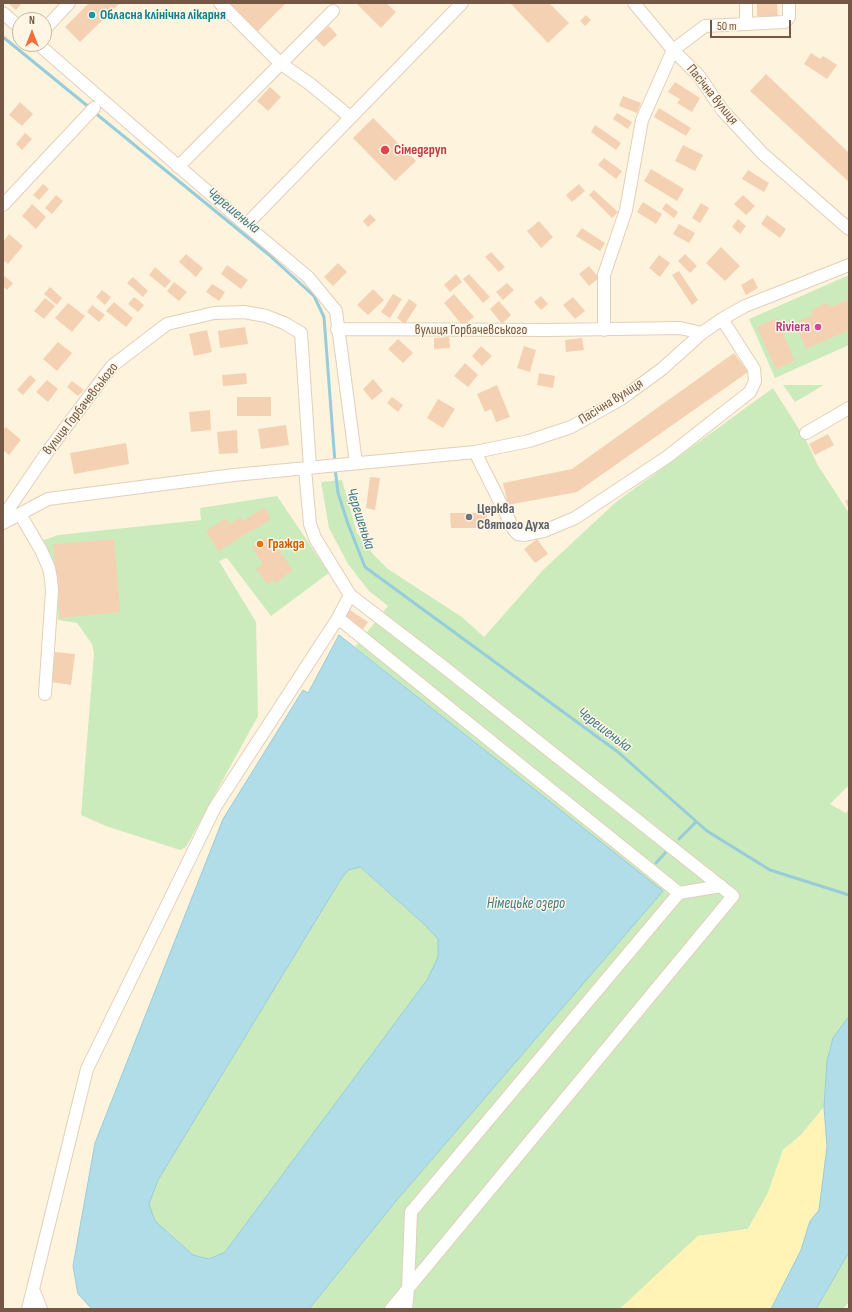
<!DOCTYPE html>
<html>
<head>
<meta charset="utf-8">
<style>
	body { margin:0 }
	#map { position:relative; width:852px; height:1312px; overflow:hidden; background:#fef3dd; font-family:"Sofia Sans Condensed",sans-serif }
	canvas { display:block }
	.frame { position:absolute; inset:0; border:4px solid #745845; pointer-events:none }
	.north { position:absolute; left:12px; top:12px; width:40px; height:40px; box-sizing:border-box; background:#fff6e5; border:1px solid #c7b7a5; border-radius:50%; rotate:0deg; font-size:11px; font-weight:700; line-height:16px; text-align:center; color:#745845 }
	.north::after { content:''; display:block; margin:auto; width:14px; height:18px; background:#f16d39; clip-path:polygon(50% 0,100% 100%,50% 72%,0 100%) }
	.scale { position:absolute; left:710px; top:20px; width:81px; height:18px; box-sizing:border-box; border:2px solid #745845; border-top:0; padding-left:5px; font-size:12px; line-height:14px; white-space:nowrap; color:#745845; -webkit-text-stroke:3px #fff6e5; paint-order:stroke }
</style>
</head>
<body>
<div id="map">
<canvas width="852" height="1312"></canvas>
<div class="frame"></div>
<div class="north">N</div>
<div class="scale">50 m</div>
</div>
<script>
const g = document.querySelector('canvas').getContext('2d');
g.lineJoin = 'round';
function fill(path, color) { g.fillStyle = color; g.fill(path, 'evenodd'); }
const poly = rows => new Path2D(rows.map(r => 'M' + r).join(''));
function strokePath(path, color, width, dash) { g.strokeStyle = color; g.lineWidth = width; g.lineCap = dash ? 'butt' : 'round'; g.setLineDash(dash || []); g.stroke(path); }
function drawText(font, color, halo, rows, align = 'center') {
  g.font = font + ' "Sofia Sans Condensed",sans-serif'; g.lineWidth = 3; g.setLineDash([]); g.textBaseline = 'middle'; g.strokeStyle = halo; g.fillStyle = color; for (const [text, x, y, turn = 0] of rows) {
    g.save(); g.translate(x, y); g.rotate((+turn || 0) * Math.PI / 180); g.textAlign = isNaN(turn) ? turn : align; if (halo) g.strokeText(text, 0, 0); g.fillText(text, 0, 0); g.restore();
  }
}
fill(poly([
	[849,275,849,345,775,378,749,319],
	[783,385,824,385,795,402],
	[773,388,806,440,817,464,849,513,849,785,830,804,846,813,849,809,849,1016,833,1038,827,1061,824,1107,801,1135,783,1150,768,1193,748,1229,698,1236,620,1309,309,1309,396,1201,662,891,355,647,388,606,369,591,348,564,329,528,321,482,342,480,357,533,374,555,388,569,462,617,484,637,543,570,616,502],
	[277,496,329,573,271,616,227,558,219,561,256,622,258,716,186,847,180,850,106,826,81,815,94,653,92,644,77,623,58,620,55,579,39,542,58,535,201,520,200,508],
	[359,867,425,925,438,939,439,957,427,980,225,1252,209,1259,193,1255,155,1221,149,1204,158,1180,341,879,348,870],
	[849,1252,849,1302,843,1309,816,1309]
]), '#ccebbc');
fill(poly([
	[824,1107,827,1147,819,1210,810,1221,801,1250,771,1309,620,1309,698,1236,748,1229,768,1193,783,1150,801,1135]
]), '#fff3b6');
const water = poly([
	[339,635,663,891,396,1201,309,1309,92,1309,78,1294,73,1266,95,1143,223,819,303,690,308,693,339,635],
	[360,867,425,925,438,939,438,957,427,980,225,1252,209,1259,193,1255,155,1221,149,1204,158,1180,341,879,348,870,360,867],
	[849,1016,849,1252,816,1309,771,1309,801,1250,810,1221,819,1210,827,1147,824,1107,827,1061,833,1038,849,1016]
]);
fill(water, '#b1dde8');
strokePath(water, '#97ccda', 1);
strokePath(poly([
	[3,37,90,108],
	[94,112,268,254,314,296,324,317,335,463],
	[335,468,338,493,348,524,365,567,618,752,707,831,770,870,849,895],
	[679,839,696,822],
	[656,863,666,852]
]), '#97ccda', 3);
fill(poly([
	[8,3,22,3,16,10],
	[89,3,120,3,80,42,65,27],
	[226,3,286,3,256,33],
	[356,3,386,3,396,12,381,28],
	[510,3,549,3,569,23,548,43],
	[757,3,777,3,778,16,757,16],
	[586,15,591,20,585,26,580,21],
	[329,26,337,35,324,47,315,38],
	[811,53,820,59,823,56,837,65,827,79,804,64],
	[766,74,849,153,849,182,750,91],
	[675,82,700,98,692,112,677,103,680,99,668,92],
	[270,87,281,97,268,111,257,101],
	[623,96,641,103,637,113,619,106],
	[20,102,33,114,22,126,9,115],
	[659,108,691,128,686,136,654,117],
	[617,113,632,122,628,129,613,119],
	[373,118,416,161,395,181,353,138],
	[595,125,621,143,616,150,591,132],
	[25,133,32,139,22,150,16,144],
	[683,145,703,155,695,171,675,161],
	[604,158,622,171,616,179,598,165],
	[651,169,684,189,677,201,644,181],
	[748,170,769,183,764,192,742,179],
	[43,184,49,189,39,200,33,195],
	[579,184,585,191,572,202,566,195],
	[594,190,618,212,612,218,589,195],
	[56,195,63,201,52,214,45,208],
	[743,195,755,206,746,215,734,204],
	[643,202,662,214,656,224,637,212],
	[666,203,678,212,674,218,662,209],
	[701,203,709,208,700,223,692,218],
	[32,204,46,217,36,229,22,216],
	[370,214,376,220,368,227,363,221],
	[767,215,786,229,780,238,761,224],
	[738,219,746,226,740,234,732,227],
	[539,221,553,237,541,248,527,231],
	[679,224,695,233,689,243,673,234],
	[582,228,605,243,600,251,576,236],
	[9,234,23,246,8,264,3,260,3,242],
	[721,247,740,266,725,281,706,263],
	[491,252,505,267,499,272,485,257],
	[186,254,203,268,196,277,179,262],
	[685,254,697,266,690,273,678,261],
	[659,255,670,263,660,277,649,268],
	[338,263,347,272,333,286,324,277],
	[227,265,248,280,241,289,221,274],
	[589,266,599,278,589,286,579,274],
	[155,267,171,281,165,288,149,275],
	[679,271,698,300,692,305,672,275],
	[456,274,462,282,450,292,444,285],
	[469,274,490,297,483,303,463,279],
	[3,275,13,283,7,290,3,286],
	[133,277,148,291,143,297,127,283],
	[753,278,758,288,746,295,741,285],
	[174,282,187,292,179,301,167,291],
	[507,283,514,290,503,300,496,292],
	[212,284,225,292,219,301,206,292],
	[50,287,62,298,57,305,44,294],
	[373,289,384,300,368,315,357,305],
	[102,290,111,297,105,305,96,297],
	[393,294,402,299,390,318,381,312],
	[454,294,474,317,463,326,444,303],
	[541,296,548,304,541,310,534,302],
	[134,297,144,305,138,312,128,304],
	[573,297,585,311,575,319,563,305],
	[45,298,55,306,44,319,34,311],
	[409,299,417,305,405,324,397,318],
	[849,299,849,330,806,349,797,329,800,328,798,321,813,315,811,310,828,302,830,307],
	[499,301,511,315,502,324,490,309],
	[114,302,133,318,126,327,106,311],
	[68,303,85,316,72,332,55,318],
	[92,305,105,315,99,322,87,312],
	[776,318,795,361,776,369,757,327],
	[245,327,248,344,220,348,218,331],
	[207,330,212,352,194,356,189,334],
	[449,337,450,348,434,349,434,338],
	[582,338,584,350,566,352,565,340],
	[398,339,413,353,403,363,388,349],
	[58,342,72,353,57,371,43,359],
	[481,346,492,356,482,366,472,356],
	[524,346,536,350,530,372,517,368],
	[734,353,748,372,577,492,508,505,503,483,572,469],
	[465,363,478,375,468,387,454,376],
	[246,373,247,384,223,386,222,375],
	[539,373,555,376,553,388,537,385],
	[30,375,36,380,23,395,17,390],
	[373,379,383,391,372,400,363,389],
	[47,380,58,389,48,402,36,392],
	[72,381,84,390,78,396,67,387],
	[497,385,510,417,496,422,491,409,485,412,477,394],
	[237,397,271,397,271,416,237,416],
	[392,397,403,405,398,412,387,403],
	[438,399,455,409,443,428,427,418],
	[210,410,211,430,191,432,189,412],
	[286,425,289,445,261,449,258,429],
	[6,427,21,440,9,455,3,450,3,430],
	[237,430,238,453,219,454,217,432],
	[828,434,834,445,815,455,809,444],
	[126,443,129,464,74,474,70,453],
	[370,477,380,478,375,510,366,508],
	[849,499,849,509,845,501],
	[264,507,271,519,218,551,206,531,226,518,229,524,241,517,243,521],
	[450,513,487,513,487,528,451,528],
	[265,538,274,550,277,548,293,570,275,583,273,580,267,584,256,568,263,564,252,547],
	[114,539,120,612,60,618,53,544],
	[537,539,548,554,535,563,524,549],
	[350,610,368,622,363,629,345,617],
	[55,652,75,654,71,685,51,682]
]), '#f5d1b3');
const minor = poly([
	[220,3,280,63,310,84,350,117],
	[634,3,673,50,699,76,723,111,763,154,849,229],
	[3,13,20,28],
	[746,24,746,3],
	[44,30,69,3],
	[38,44,246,225,462,3],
	[178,167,333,11],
	[3,205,94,108],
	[246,225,308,277,336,311,356,463],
	[337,329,548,330,680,328,702,333],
	[604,330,604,275,626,210,642,120,673,50,705,26,785,22,789,17,789,3],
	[806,433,849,408],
	[475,452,514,530,518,534,525,535,544,531,575,518,667,457,750,392,755,381,754,369,722,319],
	[305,469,310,524,315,538,350,595],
	[20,514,41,550,49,568,51,579,52,591,45,694],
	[3,517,48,451,112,366,167,324,214,313,244,312,266,316,284,323,301,333,310,468],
	[3,523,48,499,234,475,475,452,529,441,571,427,621,399,662,369,702,333,722,319,745,306,849,265],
	[338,618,679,893],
	[28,1309,33,1289],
	[41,1309,33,1289,87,1069,215,807,338,618,350,595,440,664,733,896,391,1309],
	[406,1309,408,1289,411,1212,679,893,721,886]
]);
strokePath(minor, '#e2cfb9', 14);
strokePath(minor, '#fff', 12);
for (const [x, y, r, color] of [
	[92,15,4,"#0f9aa8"],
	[385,150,5,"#e0444e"],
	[818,327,4,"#d1479c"],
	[469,517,4,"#6b7280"],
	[260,544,4,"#e8710a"]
]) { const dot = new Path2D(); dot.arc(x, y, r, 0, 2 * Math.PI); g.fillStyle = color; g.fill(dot); strokePath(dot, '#fff6e5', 1.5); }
drawText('bold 14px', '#0d838f', '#fff6e5', [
	["Обласна клінічна лікарня",100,15]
], 'left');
drawText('14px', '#745845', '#fff6e5', [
	["Пасічна вулиця",712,95,51],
	["вулиця Горбачевського",471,330],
	["Пасічна вулиця",611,402,-32],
	["вулиця Горбачевського",81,409,-52]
]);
drawText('bold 14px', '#be3a42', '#fff6e5', [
	["Сімедгруп",394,150]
], 'left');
drawText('bold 14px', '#b23c85', '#fff6e5', [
	["Riviera",810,327]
], 'right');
drawText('bold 14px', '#5b616d', '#fff6e5', [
	["Церква",477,509],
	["Святого Духа",477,525]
], 'left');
drawText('bold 14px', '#c56008', '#fff6e5', [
	["Гражда",268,544]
], 'left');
drawText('italic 15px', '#3d798a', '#fff6e5', [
	["Черешенька",233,211,39],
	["Черешенька",360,519,72],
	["Черешенька",604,730,37],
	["Німецьке озеро",526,904]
]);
</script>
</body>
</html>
